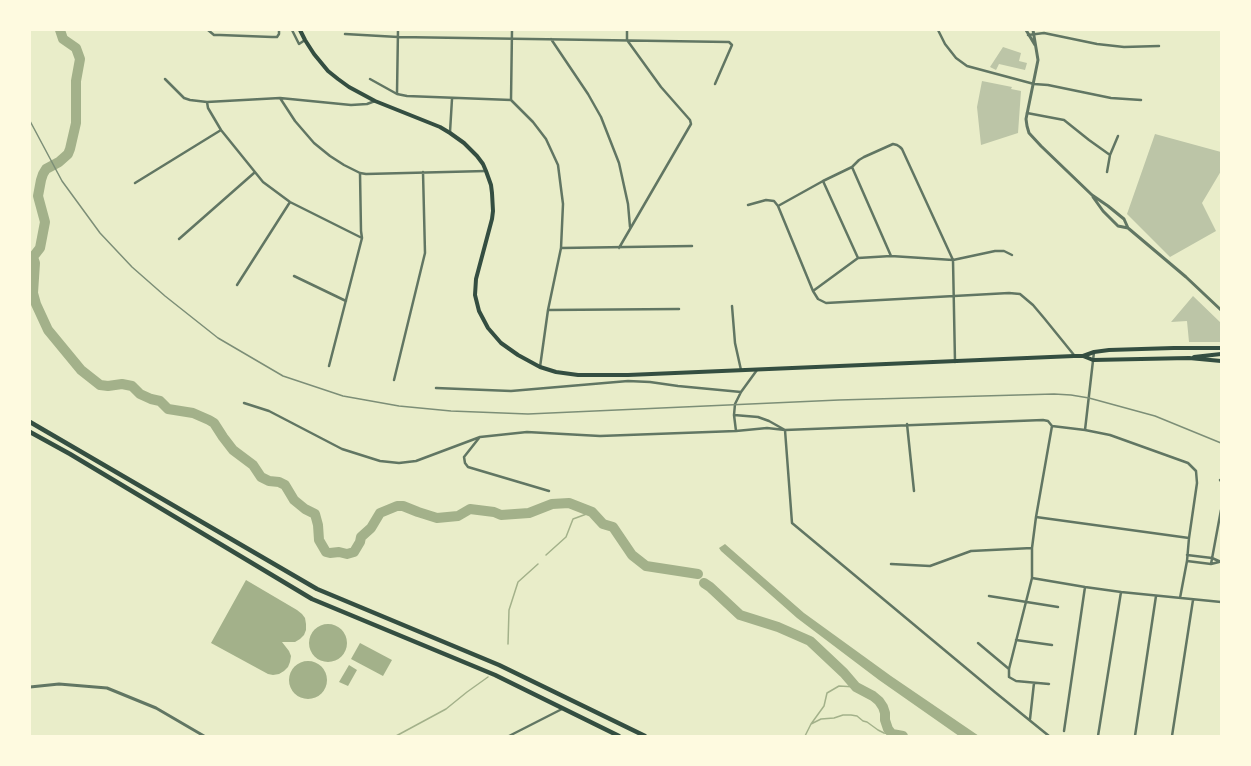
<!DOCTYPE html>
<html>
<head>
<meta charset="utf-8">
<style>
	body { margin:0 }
	#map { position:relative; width:1251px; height:766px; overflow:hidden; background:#e9edc9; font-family:"Fira Sans Condensed",sans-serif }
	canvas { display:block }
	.frame { position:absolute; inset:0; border:31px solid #fefae0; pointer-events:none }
</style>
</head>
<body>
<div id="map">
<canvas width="1251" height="766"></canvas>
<div class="frame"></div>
</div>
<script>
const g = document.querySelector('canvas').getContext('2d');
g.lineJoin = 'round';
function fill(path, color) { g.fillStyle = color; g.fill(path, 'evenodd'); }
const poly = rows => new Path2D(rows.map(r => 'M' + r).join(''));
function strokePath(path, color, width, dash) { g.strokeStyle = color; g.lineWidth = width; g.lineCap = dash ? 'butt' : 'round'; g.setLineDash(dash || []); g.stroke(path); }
fill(poly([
	[725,544,804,613,891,676,979,736,959,736,879,680,797,618,721,551,719,548],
	[246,580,297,610,302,614,305,618,306,624,306,630,304,635,300,639,295,642,282,642,289,651,291,656,290,662,288,667,284,671,279,674,273,675,268,674,211,643],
	'309 643a19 19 0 1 1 38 0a19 19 0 1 1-38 0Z',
	[360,643,392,660,383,676,351,659],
	'289 680a19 19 0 1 1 38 0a19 19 0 1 1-38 0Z',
	[349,665,357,670,348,686,339,682]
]), '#a3b18a');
strokePath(poly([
	[546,555,566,537,573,519,592,512],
	[508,644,509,610,518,582,538,564],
	[811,724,821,719,834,718,843,715,851,715,857,716,863,721,867,722,878,730,884,733,892,734],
	[396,736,446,709,467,692,488,677],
	[805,736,811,724,824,706,827,693,839,686,856,687]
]), '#a3b18a', 1.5);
strokePath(poly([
	[60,30,63,39,76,48,80,59,76,81,76,123,70,149,68,154,59,162,46,169,43,174,41,180,38,196,45,222,40,248,33,257,35,263,33,293,36,304,48,330,81,370,100,385,108,386,122,384,132,386,140,394,151,399,160,401,168,409,193,413,209,420,214,423,223,437,233,450,253,465,261,477,269,481,279,482,285,485,294,500,305,509,315,514,318,525,319,540,326,552,330,553,339,552,347,554,354,552,360,542,361,537,371,528,380,513,397,506,403,506,418,512,437,518,458,516,470,509,494,512,501,515,529,513,552,504,569,503,592,512,603,524,613,527,632,555,646,566,698,574],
	[704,583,710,587,740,615,778,627,810,641,844,673,856,687,873,696,879,701,883,707,885,713,885,720,888,729,892,734,903,736]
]), '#a3b18a', 10);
fill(poly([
	[1003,47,1021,53,1019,61,1027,63,1025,70,999,64,996,70,990,67],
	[982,81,1012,87,1011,89,1021,91,1018,133,981,145,977,107],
	[1155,134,1221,152,1221,171,1202,203,1216,231,1170,257,1127,214],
	[1193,296,1221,323,1221,342,1189,342,1187,321,1171,322]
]), '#bcc5a7');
strokePath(poly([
	[208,30,214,35,220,35,272,37,277,37,279,34,279,30],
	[292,30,299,44,305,40],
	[512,30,511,100,533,122,546,139,558,165,563,204,561,248,548,310,540,367],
	[938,30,945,44,956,58,967,66,1034,84,1048,85,1111,98,1141,100],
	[345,34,398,37,729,42,732,45,715,84],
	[1028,35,1044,33,1097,44,1124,47,1159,46],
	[551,39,588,94,601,117,619,163,628,204,630,227],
	[165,79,184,98,190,100,207,102,280,98,351,105,367,104,375,101],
	[370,79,397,94,407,96,511,100],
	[397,93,398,30],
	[280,98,295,121,314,143,330,156,344,165,360,173,366,174,486,171],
	[207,102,208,108,221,130,263,182,290,202,362,238],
	[1027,113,1064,120,1089,140,1110,155],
	[450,132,452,99],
	[852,167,891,256],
	[1107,172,1110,155,1118,136],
	[823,181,858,258],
	[135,183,221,130],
	[748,205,766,200,774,201,778,206,813,291,818,299,826,303,1009,293,1020,294,1033,305,1044,318,1074,355],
	[778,206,823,181,852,167,859,160,864,157,893,144,897,145,900,147,902,149,953,260,955,362],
	[179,239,254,173],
	[561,248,692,246],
	[619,248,691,124,690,120,661,87,627,40,627,30],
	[294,276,346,301],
	[237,285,290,202],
	[813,291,858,258,891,256,953,260,995,251,1004,251,1012,255],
	[732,306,735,343,741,370],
	[548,310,679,309],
	[329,366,362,238,361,231,360,173],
	[394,380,425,253,423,172],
	[436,388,511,391,628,381,650,382,678,386,741,392],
	[244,403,269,411,342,449,380,461,399,463,416,461,480,437,527,432,600,436,736,431,767,428,785,430,1043,420,1048,421,1052,426],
	[734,415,758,417,769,421,785,430,792,523,996,693,1049,736],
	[907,424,914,491],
	[1052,426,1085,430,1110,435,1188,463,1196,471,1197,483,1189,538,1187,561,1180,598],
	[1085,430,1094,352],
	[736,431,734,415,735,404,741,392,757,370],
	[479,438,464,457,465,463,468,467,549,491],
	[1220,480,1221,481],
	[1036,517,1189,538],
	[1187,555,1212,558,1221,562],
	[1187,561,1211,564,1219,562],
	[891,564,930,566,971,551,1032,548],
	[1211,564,1221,510],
	[1032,578,1085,587,1121,592,1221,602],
	[989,596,1058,607],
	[1016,640,1052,645],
	[978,643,1009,669],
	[1049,684,1016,681,1009,677,1009,669,1032,578,1032,548,1036,517,1052,426],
	[1030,719,1034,683],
	[1064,731,1085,587],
	[509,736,562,709],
	[1098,736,1121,592],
	[1135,736,1156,596],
	[1172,736,1193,600]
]), '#617663', 2.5);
strokePath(poly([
	[1026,30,1035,45],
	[1033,30,1038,60,1026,119,1027,126,1029,133,1041,146,1092,195,1108,206,1124,219,1128,228,1186,277,1221,310],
	[1093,197,1103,211,1118,226,1128,228],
	[30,687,59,684,107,688,156,708,204,736]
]), '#617663', 3);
strokePath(poly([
	[300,30,305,40,314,54,328,71,338,79,349,87,375,101,440,127,450,133,464,143,477,156,483,164,486,171,491,185,492,193,493,211,492,219,476,279,475,295,479,311,488,328,501,343,518,355,540,367,556,372,578,375,628,375,1074,356,1083,356,1093,360,1189,358,1221,361],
	[1083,356,1094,352,1109,350,1174,348,1221,348],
	[1194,357,1221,354]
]), '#344e41', 4);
strokePath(poly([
	[30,422,317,589,499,665,645,736],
	[30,432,70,454,312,599,495,675,619,736]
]), '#344e41', 4.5);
strokePath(poly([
	[30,121,62,181,100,233,132,267,165,296,218,338,283,376,343,396,399,406,451,411,528,414,839,400,1054,394,1071,395,1089,398,1155,416,1221,443]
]), '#7c8e77', 1.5);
</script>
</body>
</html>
